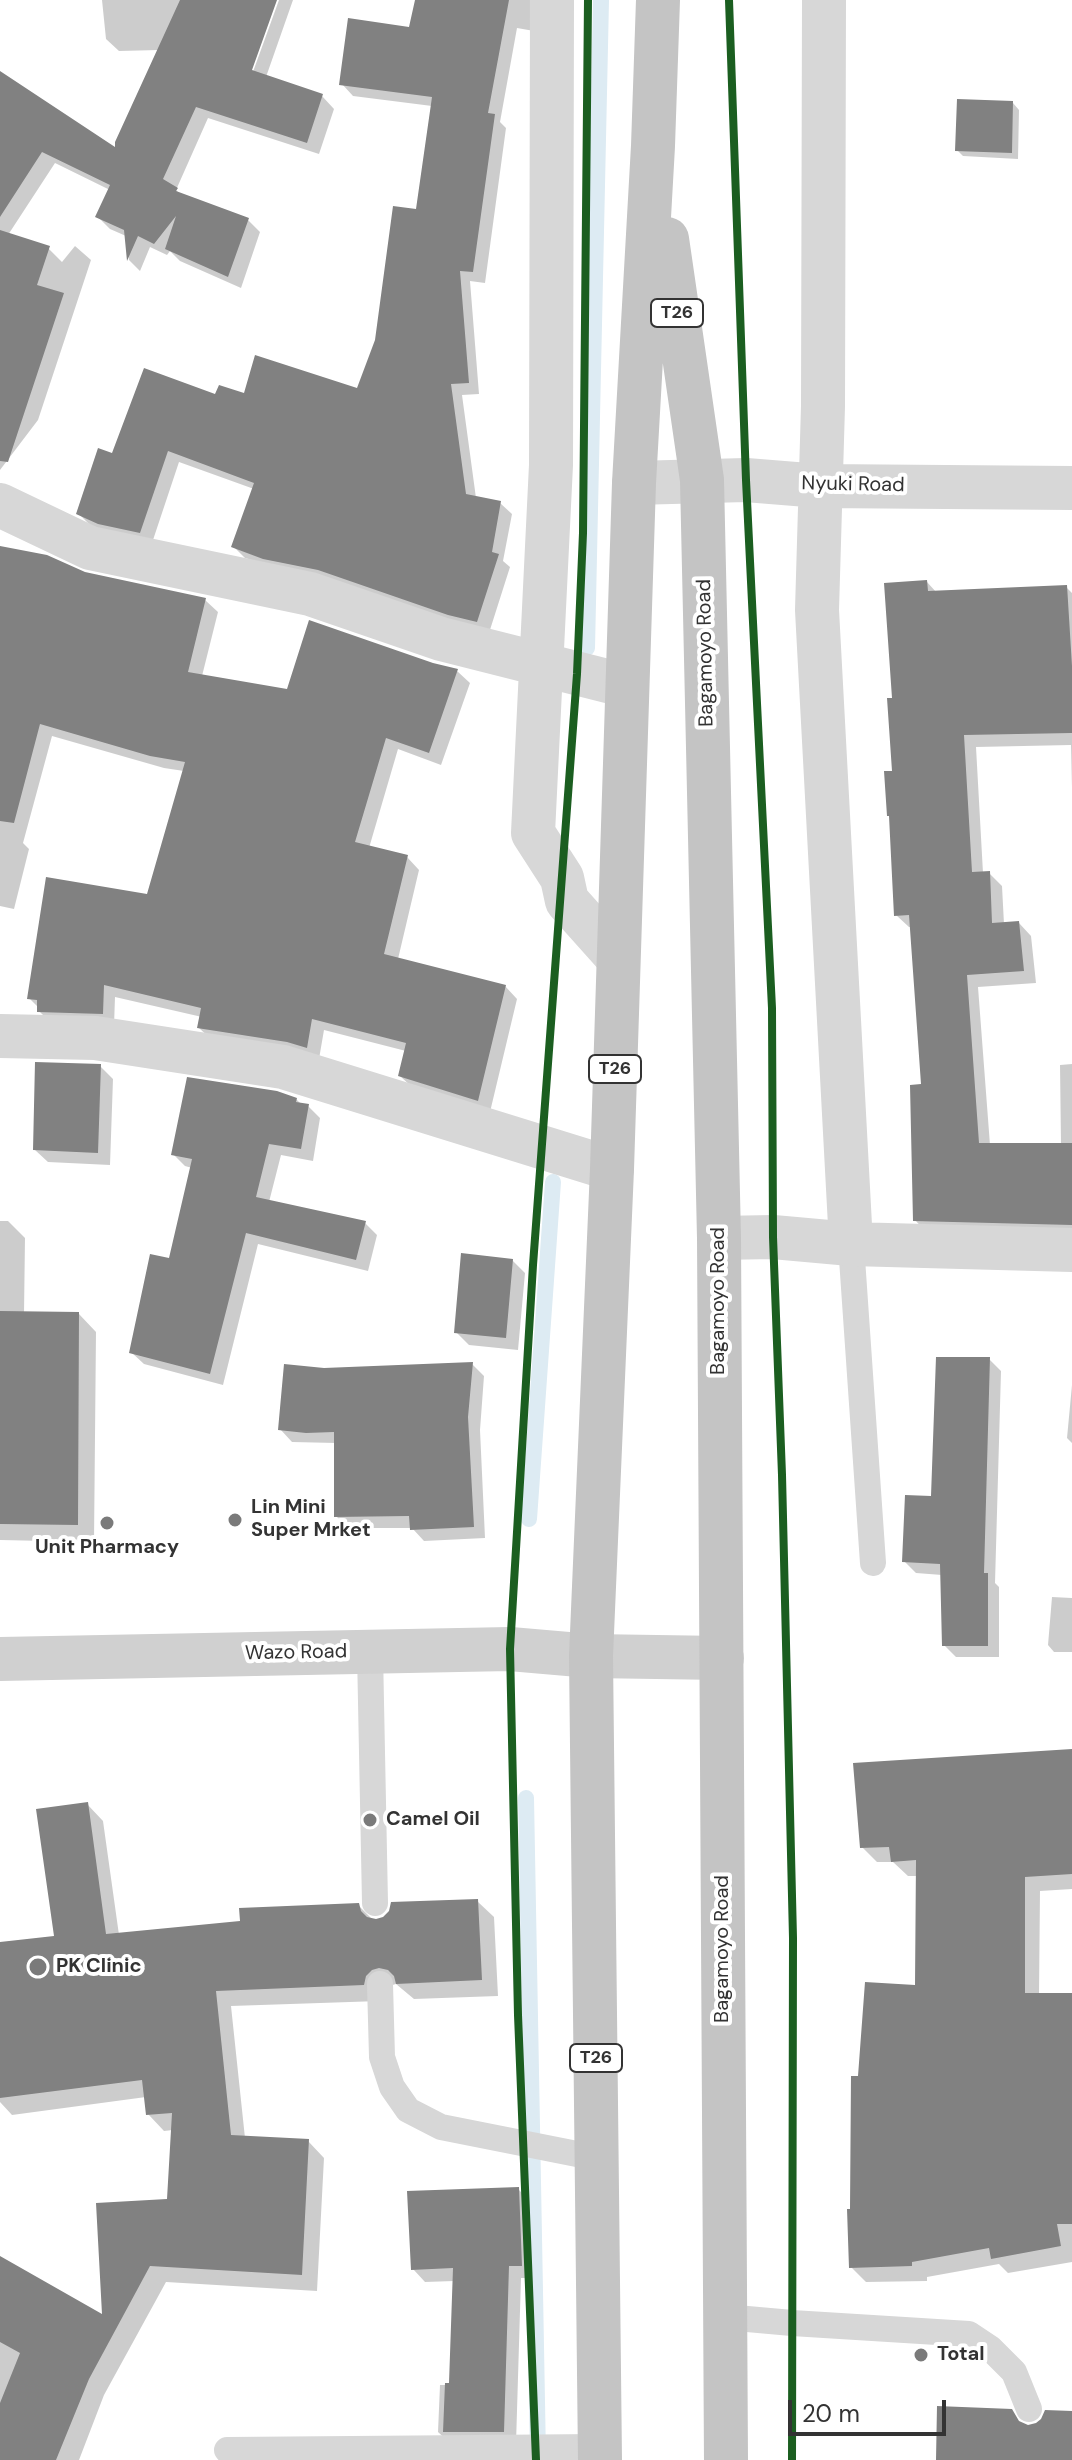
<!DOCTYPE html>
<html>
<head>
<meta charset="utf-8">
<style>
	body { margin:0 }
	#map { position:relative; width:1072px; height:2460px; overflow:hidden; background:#fff; font-family:"DM Sans",sans-serif }
	canvas { display:block }
	.scale { position:absolute; left:788px; top:2400px; width:158px; height:36px; box-sizing:border-box; border:4px solid #333; border-top:0; padding-left:10px; font-size:24px; line-height:28px; white-space:nowrap; color:#333; -webkit-text-stroke:6px #fff; paint-order:stroke }
</style>
</head>
<body>
<div id="map">
<canvas width="1072" height="2460"></canvas>
<div class="scale">20 m</div>
</div>
<script>
const g = document.querySelector('canvas').getContext('2d');
g.lineJoin = 'round';
function fill(path, color) { g.fillStyle = color; g.fill(path, 'evenodd'); }
const poly = rows => new Path2D(rows.map(r => 'M' + r).join(''));
function strokePath(path, color, width, dash) { g.strokeStyle = color; g.lineWidth = width; g.lineCap = dash ? 'butt' : 'round'; g.setLineDash(dash || []); g.stroke(path); }
function drawText(font, color, halo, rows, align = 'center') {
  g.font = font + ' "DM Sans",sans-serif'; g.lineWidth = 8; g.setLineDash([]); g.textBaseline = 'middle'; g.strokeStyle = halo; g.fillStyle = color; for (const [text, x, y, turn = 0] of rows) {
    g.save(); g.translate(x, y); g.rotate((+turn || 0) * Math.PI / 180); g.textAlign = isNaN(turn) ? turn : align; if (halo) g.strokeText(text, 0, 0); g.fillText(text, 0, 0); g.restore();
  }
}
fill(poly([
	[102,0,275,0,247,79,250,80,279,0,293,0,266,77,322,96,334,109,319,154,208,118,176,190,182,196,248,220,260,232,241,288,180,261,170,251,167,255,150,247,140,271,129,260,126,236,110,229,98,217,110,190,55,163,8,235,48,248,62,262,75,246,91,260,38,420,0,470,0,84,118,151,159,50,119,51,106,39],
	[417,0,538,0,534,31,517,28,500,122,506,128,485,283,470,281,479,394,462,395,476,498,500,503,512,514,503,561,510,567,489,633,245,558,233,546,254,489,179,462,152,543,112,535,90,525,78,513,113,456,216,397,358,390,377,340,418,212,432,106,353,96,342,84,410,29],
	[1013,103,1019,110,1018,159,963,156,957,150],
	[0,548,84,574,205,600,218,612,202,676,288,691,432,665,457,671,470,683,441,765,398,749,369,848,407,857,419,870,398,959,505,986,517,999,490,1112,413,1088,400,1076,406,1051,324,1030,319,1059,212,1040,199,1028,202,1017,115,997,114,1026,52,1024,39,1011,39,1008,29,998,148,896,184,771,164,768,52,736,23,843,29,849,14,909,0,906],
	[927,582,937,593,1066,587,1072,593,1072,788,1071,745,976,747,983,873,989,873,1002,886,1004,924,1019,923,1031,936,1036,983,978,987,990,1145,1061,1145,1060,1065,1072,1064,1072,1237,927,1233,915,1220,923,1086,912,927,909,927,896,915,894,699],
	[100,1066,113,1079,110,1165,48,1162,35,1150],
	[296,1099,302,1105,308,1106,320,1118,313,1161,281,1155,269,1202,365,1223,377,1235,368,1271,258,1244,223,1385,144,1364,131,1352,171,1260,192,1168,185,1166,173,1154],
	[0,1221,8,1221,25,1238,24,1314,79,1314,96,1332,94,1542,0,1540],
	[512,1260,525,1273,518,1350,469,1345,456,1332],
	[989,1359,1001,1371,995,1583,999,1587,999,1657,956,1657,944,1645,942,1575,916,1573,904,1561,933,1498],
	[472,1364,484,1376,480,1430,485,1538,424,1541,412,1528,348,1528,336,1516,336,1443,292,1442,280,1429,324,1370],
	[1072,1385,1072,1443,1067,1438],
	[1052,1597,1072,1598,1072,1652,1054,1652,1048,1645],
	[1072,1751,1072,1889,1040,1891,1039,1995,1072,1995,1072,2262,1008,2273,999,2264,927,2277,927,2281,866,2282,851,2267,860,2078,917,1987,918,1876,908,1876,893,1862,877,1862,862,1847],
	[87,1804,103,1821,119,1935,242,1923,358,1905,373,1920,477,1901,494,1917,498,1996,414,1999,396,1984,389,1986,380,2001,231,2006,245,2138,308,2141,324,2158,317,2291,166,2282,104,2395,79,2460,0,2460,0,2259,104,2317,169,2201,173,2130,164,2131,148,2114,146,2097,12,2115,0,2102,0,1944,57,1938],
	[518,2189,531,2202,534,2278,521,2278,516,2444,451,2444,438,2432,440,2385,450,2385,454,2281,425,2282,413,2269]
]), '#0003');
strokePath(poly([
	[587,648,601,0],
	[529,1519,553,1182],
	[526,1798,538,2456]
]), '#ddebf3', 16);
fill(poly([
	[180,0,277,0,252,70,323,94,307,143,196,107,163,179,178,188,176,191,249,218,228,277,165,249,176,216,154,244,138,236,127,261,124,230,95,217,110,185,42,152,0,217,0,71,115,147,115,142],
	[415,0,509,0,488,113,495,114,473,272,460,271,469,383,451,384,466,494,501,501,492,552,499,554,477,622,448,615,318,570,263,559,231,547,254,483,168,451,140,533,98,524,76,514,98,448,112,453,144,368,215,394,219,385,244,393,255,355,357,388,375,340,393,206,416,209,432,97,339,85,348,18,409,27],
	[957,99,1013,101,1012,153,955,151],
	[0,230,50,246,37,285,64,293,8,462,0,461],
	[0,546,47,555,85,572,206,598,188,672,287,689,309,620,433,663,458,669,429,753,386,738,355,842,408,855,384,954,506,985,478,1101,398,1076,406,1043,312,1019,307,1048,287,1042,197,1028,201,1008,104,985,103,1014,37,1012,37,1000,27,999,46,877,147,894,185,762,150,756,40,724,14,823,0,821],
	[927,580,928,591,1067,585,1072,666,1072,733,964,735,972,872,990,871,992,923,1019,921,1024,971,967,975,979,1143,1072,1143,1072,1225,913,1221,910,1085,921,1084,909,915,894,916,889,816,887,816,884,771,892,771,887,698,892,698,884,583],
	[35,1062,101,1064,98,1153,33,1150],
	[187,1077,277,1091,297,1098,296,1102,309,1104,301,1149,269,1144,256,1197,366,1221,356,1260,246,1233,210,1374,129,1353,150,1254,169,1258,192,1159,171,1155],
	[461,1253,513,1259,506,1338,454,1333],
	[0,1311,79,1312,78,1525,0,1524],
	[936,1357,990,1357,984,1573,988,1573,988,1646,942,1646,940,1564,902,1562,905,1495,931,1496],
	[473,1362,468,1417,474,1527,410,1530,409,1516,334,1517,334,1432,306,1433,278,1430,284,1364,324,1368],
	[1072,1749,1072,1874,1025,1877,1025,1993,1072,1993,1072,2224,1057,2224,1061,2246,991,2259,989,2248,912,2262,912,2266,849,2268,847,2209,850,2209,851,2076,858,2076,865,1982,915,1985,916,1860,891,1862,889,1847,860,1848,853,1763],
	[88,1802,106,1934,240,1921,239,1908,359,1903,361,1911,367,1917,376,1919,383,1917,389,1911,391,1902,478,1899,482,1980,396,1984,394,1976,388,1970,379,1968,372,1970,366,1976,364,1985,216,1991,231,2135,309,2139,302,2275,150,2266,89,2379,56,2460,0,2460,0,2403,20,2353,0,2342,0,2256,102,2314,96,2203,167,2199,172,2113,146,2115,142,2080,0,2098,0,1942,54,1936,36,1809],
	[519,2187,522,2266,509,2266,504,2432,443,2432,445,2383,449,2383,453,2268,411,2270,407,2191],
	[937,2406,1012,2409,1019,2421,1028,2425,1036,2423,1041,2419,1045,2410,1072,2411,1072,2460,936,2460]
]), '#818181');
strokePath(poly([
	[851,1244,873,1563],
	[370,1652,375,1903],
	[380,1984,382,2057,392,2087,408,2110,441,2127,597,2158],
	[725,2317,792,2323,969,2334,990,2348,1014,2372,1029,2409],
	[227,2450,600,2447]
]), '#d7d7d7', 26);
strokePath(poly([
	[552,0,551,465,533,833,562,878,567,901,618,958],
	[824,0,823,406,817,610,851,1244],
	[634,483,746,480,820,486,1072,488],
	[0,505,90,548,310,594,441,639,627,686],
	[0,1036,95,1038,283,1067,612,1169],
	[719,1238,773,1237,851,1244,1072,1250]
]), '#d7d7d7', 44);
strokePath(poly([
	[0,1659,510,1649,591,1656,722,1658]
]), '#d0d0d0', 44);
strokePath(poly([
	[667,239,702,480,719,1238,726,2460],
	[600,2460,591,1656,612,1169,634,483,653,146,658,0]
]), '#c4c4c4', 44);
strokePath(poly([
	[729,0,746,480,772,1008,773,1237,782,1475,793,1938,792,2460],
	[536,2460,518,2015,510,1649,533,1265,577,674,583,533,588,0]
]), '#1b5e20', 8);
for (const [x, y, r, color] of [
	[235,1520,8,"#7a7a7a"],
	[107,1523,8,"#7a7a7a"],
	[370,1820,8,"#7a7a7a"],
	[38,1967,10,"#7a7a7a"],
	[921,2355,8,"#7a7a7a"]
]) { const dot = new Path2D(); dot.arc(x, y, r, 0, 2 * Math.PI); g.fillStyle = color; g.fill(dot); strokePath(dot, '#fff', 3); }
for (const [x, y, w] of [
	[677,313,52],
	[615,1069,52],
	[596,2058,52]
]) { const box = new Path2D(); box.roundRect(x - w / 2, y - 14, w, 28, 6); g.fillStyle = '#fff'; g.fill(box); strokePath(box, '#333', 2); }
drawText('bold 18px', '#333', null, [
	["T26",677,313],
	["T26",615,1069],
	["T26",596,2058]
]);
drawText('20px', '#333', '#fff', [
	["Nyuki Road",853,485,1],
	["Bagamoyo Road",706,653,-91],
	["Bagamoyo Road",719,1301,-90],
	["Wazo Road",296,1653,-1],
	["Bagamoyo Road",723,1949,-90]
]);
drawText('bold 20px', '#333', '#fff', [
	["Lin Mini",251,1508],
	["Super Mrket",251,1531],
	["Unit Pharmacy",107,1548,"center"],
	["Camel Oil",386,1820],
	["PK Clinic",56,1967],
	["Total",937,2355]
], 'left');
</script>
</body>
</html>
